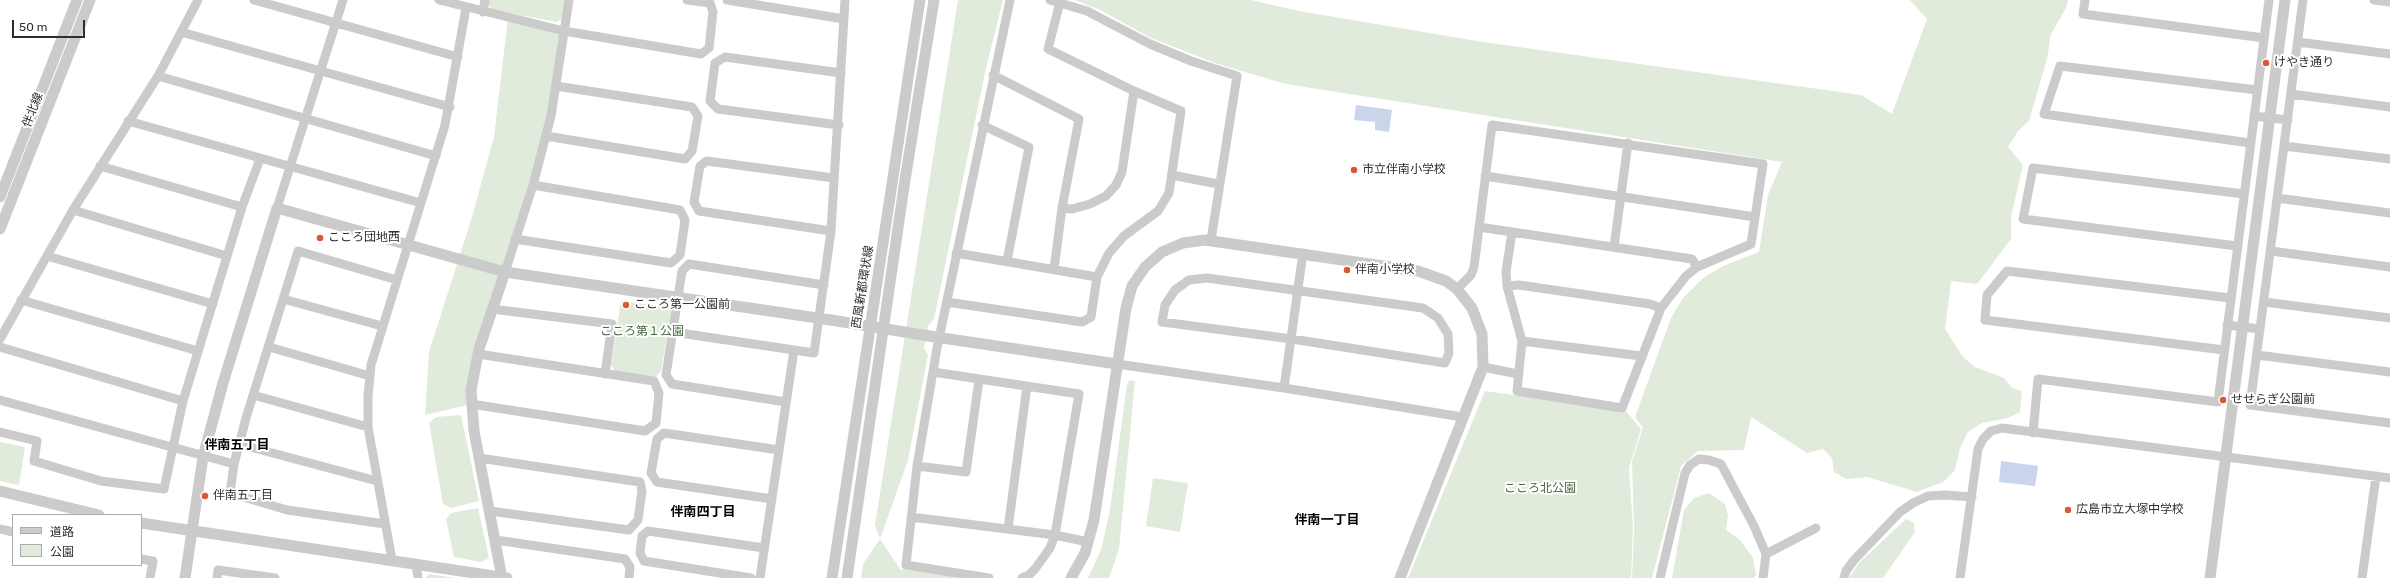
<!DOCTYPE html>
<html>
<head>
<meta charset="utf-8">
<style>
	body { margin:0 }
	#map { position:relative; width:2390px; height:578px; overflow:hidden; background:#fff; font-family:Rubik,"Noto Sans JP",sans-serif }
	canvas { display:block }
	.legend { position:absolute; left:12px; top:514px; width:130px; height:52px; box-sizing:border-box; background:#fff; border:1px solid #ababab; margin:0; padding:5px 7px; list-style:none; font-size:12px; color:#2e2e2e }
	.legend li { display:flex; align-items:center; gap:8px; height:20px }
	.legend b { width:20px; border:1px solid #ababab }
	.scale { position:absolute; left:12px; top:20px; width:73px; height:18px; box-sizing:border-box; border:2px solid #2e2e2e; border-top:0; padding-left:5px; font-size:12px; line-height:14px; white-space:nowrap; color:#2e2e2e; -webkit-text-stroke:3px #fff; paint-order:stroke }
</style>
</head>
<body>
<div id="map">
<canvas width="2390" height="578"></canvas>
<ul class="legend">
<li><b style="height:5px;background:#cbcbcb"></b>道路</li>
<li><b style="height:11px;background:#e0ebdc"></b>公園</li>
</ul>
<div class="scale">50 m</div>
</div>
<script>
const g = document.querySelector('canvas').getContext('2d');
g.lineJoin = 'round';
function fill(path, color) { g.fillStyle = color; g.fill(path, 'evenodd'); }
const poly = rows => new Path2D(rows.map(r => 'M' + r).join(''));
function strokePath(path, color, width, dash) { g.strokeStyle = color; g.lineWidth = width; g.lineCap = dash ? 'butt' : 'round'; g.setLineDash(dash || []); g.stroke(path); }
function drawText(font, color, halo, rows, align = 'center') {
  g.font = font + ' Rubik,"Noto Sans JP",sans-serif'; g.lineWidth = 4; g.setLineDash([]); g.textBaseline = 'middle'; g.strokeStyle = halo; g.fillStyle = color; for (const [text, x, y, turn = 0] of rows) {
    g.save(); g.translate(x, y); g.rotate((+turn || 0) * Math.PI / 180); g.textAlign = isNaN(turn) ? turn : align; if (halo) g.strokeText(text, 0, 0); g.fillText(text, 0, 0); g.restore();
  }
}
fill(poly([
	[489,0,565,0,563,18,557,22,493,10,488,5],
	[958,0,1003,0,986,68,934,319,928,326,924,348,928,355,908,460,880,539,900,569,966,578,861,578,863,564,880,539,875,525],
	[1075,0,1251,0,1299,11,1483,42,1861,95,1892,114,1927,19,1910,0,2068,0,2066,8,2051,34,2047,59,2029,121,2018,131,2008,147,2023,165,2011,217,2011,239,1977,284,1951,281,1945,329,1963,357,1975,367,2004,378,2012,388,2022,391,2020,412,2008,418,1982,423,1968,432,1960,448,1955,470,1943,482,1917,492,1867,477,1846,479,1834,472,1832,458,1823,449,1807,453,1751,417,1744,450,1698,451,1681,466,1652,578,1632,578,1634,529,1632,461,1643,428,1635,417,1671,318,1683,298,1703,278,1723,266,1759,252,1768,195,1782,162,1286,84,1218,64,1151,38,1100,10],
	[508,18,564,31,542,152,479,349,471,404,425,415,429,352,472,217,494,137],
	[621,301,652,305,666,305,672,309,661,371,656,377,615,371,611,365],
	[1130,380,1135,381,1119,549,1109,578,1088,578,1101,550,1110,510,1127,384],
	[1485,391,1626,411,1641,429,1629,468,1633,528,1631,578,1408,578],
	[461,415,479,501,451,508,443,504,429,423,436,417],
	[0,442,25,447,19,485,0,481],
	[1153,478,1188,483,1180,532,1146,526],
	[1709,493,1725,504,1728,516,1726,530,1740,540,1753,558,1756,574,1754,578,1672,578,1684,510,1694,498],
	[478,508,489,558,481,562,454,557,446,519,451,513],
	[1906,519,1914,523,1915,532,1883,578,1849,578,1860,562],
	[429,574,455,578,425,578]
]), '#e0ebdc');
fill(poly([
	[1356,105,1392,110,1389,132,1375,130,1375,122,1354,120],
	[2001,461,2038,466,2035,486,1999,482]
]), '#c9d5ea');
strokePath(poly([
	[254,0,458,57],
	[439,0,564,31,701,54,709,48,713,12,710,3,687,0],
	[727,0,844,19],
	[1050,0,1087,11,1150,44,1191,61,1237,76,1211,240],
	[2085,0,2083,14,2264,38],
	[2303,0,2250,405,2390,423],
	[2374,0,2390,2],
	[483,12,485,0],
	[181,32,450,107],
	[2298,42,2390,54],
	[993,75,1079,119,1062,208,1054,269],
	[158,76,436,156],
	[2291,94,2390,107],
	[2254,116,2288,120],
	[128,121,421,203],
	[839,125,718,109,710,101,715,63,725,57,841,73],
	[982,125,1029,147,1007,261],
	[546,136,685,159,692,151,698,116,692,107,556,86],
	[2250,143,2044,114,2060,66,2257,90],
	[2284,146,2390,159],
	[100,166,242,207],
	[1172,175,1218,184],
	[1485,176,1755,217],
	[2277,198,2390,213],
	[277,208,343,0],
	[1062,208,1072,209,1090,204,1106,196,1116,185,1122,172,1134,91],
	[73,210,227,256],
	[1479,227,1692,259,1697,267],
	[831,231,699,211,694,202,700,166,707,161,834,178],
	[515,239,671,263,680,255,685,220,680,210,533,185],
	[2237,246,2023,219,2033,168,2244,194],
	[1614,247,1628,143],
	[2271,251,2390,267],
	[956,253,1097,277],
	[47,256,213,304],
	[505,272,533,185,551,116,569,0],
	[1207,278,1423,308,1438,318,1448,334,1449,353,1445,363,1292,339,1162,322,1165,305,1175,290,1189,280,1207,278],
	[1507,286,1519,285,1650,304,1661,308],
	[1457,289,1471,275,1474,267,1492,125,1763,164,1751,244,1697,267,1686,276,1661,308,1622,408,1517,391,1522,341,1507,286,1506,272,1512,232],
	[283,299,382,326],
	[21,300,198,351],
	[947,302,1082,322,1091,317,1097,277,1109,253,1124,236,1158,211,1169,193,1181,111,1134,91,1048,49,1060,2],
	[2264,302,2390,318],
	[492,309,612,324,605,374],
	[2227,325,2260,329],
	[673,332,814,353,831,231,845,0],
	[0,339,73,210,158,76,198,0],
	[1522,341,1641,356],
	[0,347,183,401],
	[269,347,370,376],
	[2224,350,1985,320,1987,295,2007,271,2230,298],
	[2257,355,2390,372],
	[1117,364,1284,388,1462,417],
	[1483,367,1518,374],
	[933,372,1079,394,1055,535,1050,548,1035,569,1029,575,1022,578],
	[1284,388,1303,253],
	[253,395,368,427],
	[0,400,234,464],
	[786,402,672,384,666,375,682,271,689,264,824,285],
	[471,404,645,431,656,423,659,393,654,381,478,354],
	[0,432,37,441,34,461,101,481,164,489,183,401,242,207,260,159],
	[2033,433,2038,379,2218,402,2269,0],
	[239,444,377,481],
	[479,458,640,482,642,491,638,520,629,530,490,511],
	[917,466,966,472,979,380],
	[772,499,657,482,651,473,657,439,664,433,779,450],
	[911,517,1055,535,1088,542],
	[385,524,287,510,230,493,234,464,246,418,298,251,397,280],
	[0,529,13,532],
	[1008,529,1027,386],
	[496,540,625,559,630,567,629,578],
	[1766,554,1816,528],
	[141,559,153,561,150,578],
	[392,560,368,427,368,396,371,365,445,125,466,8],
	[416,564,418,578],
	[217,578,218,570,275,578],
	[751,578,644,561,640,553,642,536,648,531,764,548],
	[760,578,794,350],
	[989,578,906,565,917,466,937,348,1010,0],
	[1660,578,1685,473,1690,465,1699,459,1709,460,1721,464,1754,526,1766,554,1763,578],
	[1844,578,1846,571,1854,560,1900,512,1913,503,1928,496,1945,495,1972,497],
	[1960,578,1978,449,1983,439,1991,431,2002,428,2390,478],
	[2362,578,2376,476]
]), '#cbcbcb', 9);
strokePath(poly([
	[0,197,77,0],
	[0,229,90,0],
	[929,336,1117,364],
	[0,491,99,515],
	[141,523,507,578],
	[185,578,203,457,223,383,277,208,505,272,831,320],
	[502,578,474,431,471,390,479,349,505,272],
	[832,578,920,0],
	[847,578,905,180,934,0],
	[1071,578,1085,553,1094,520,1126,308,1132,286,1145,267,1162,252,1183,243,1205,240,1418,271,1446,281,1457,289,1472,308,1482,334,1483,367,1400,578],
	[2210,578,2285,0]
]), '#cbcbcb', 11);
strokePath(poly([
	[831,320,929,336]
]), '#cbcbcb', 11);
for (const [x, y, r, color] of [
	[2266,63,4,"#dc5739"],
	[1354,170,4,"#dc5739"],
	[320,238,4,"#dc5739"],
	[1347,270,4,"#dc5739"],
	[626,305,4,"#dc5739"],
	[2223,400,4,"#dc5739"],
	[205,496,4,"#dc5739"],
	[2068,510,4,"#dc5739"]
]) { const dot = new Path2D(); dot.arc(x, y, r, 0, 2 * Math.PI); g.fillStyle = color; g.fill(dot); strokePath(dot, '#fff', 1.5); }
drawText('12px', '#2e2e2e', '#fff', [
	["けやき通り",2274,63],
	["市立伴南小学校",1362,170],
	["こころ団地西",328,238],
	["伴南小学校",1355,270],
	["こころ第一公園前",634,305],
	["せせらぎ公園前",2231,400],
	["伴南五丁目",213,496],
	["広島市立大塚中学校",2076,510]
], 'left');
drawText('12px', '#2e2e2e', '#fff', [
	["伴北線",33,110,-69],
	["西風新都環状線",863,287,-81]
]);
drawText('12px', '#46683e', '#fff', [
	["こころ第１公園",642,332],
	["こころ北公園",1540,489]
]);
drawText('bold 13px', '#000', '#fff', [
	["伴南五丁目",237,445],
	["伴南四丁目",703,512],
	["伴南一丁目",1327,520]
]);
</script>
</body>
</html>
